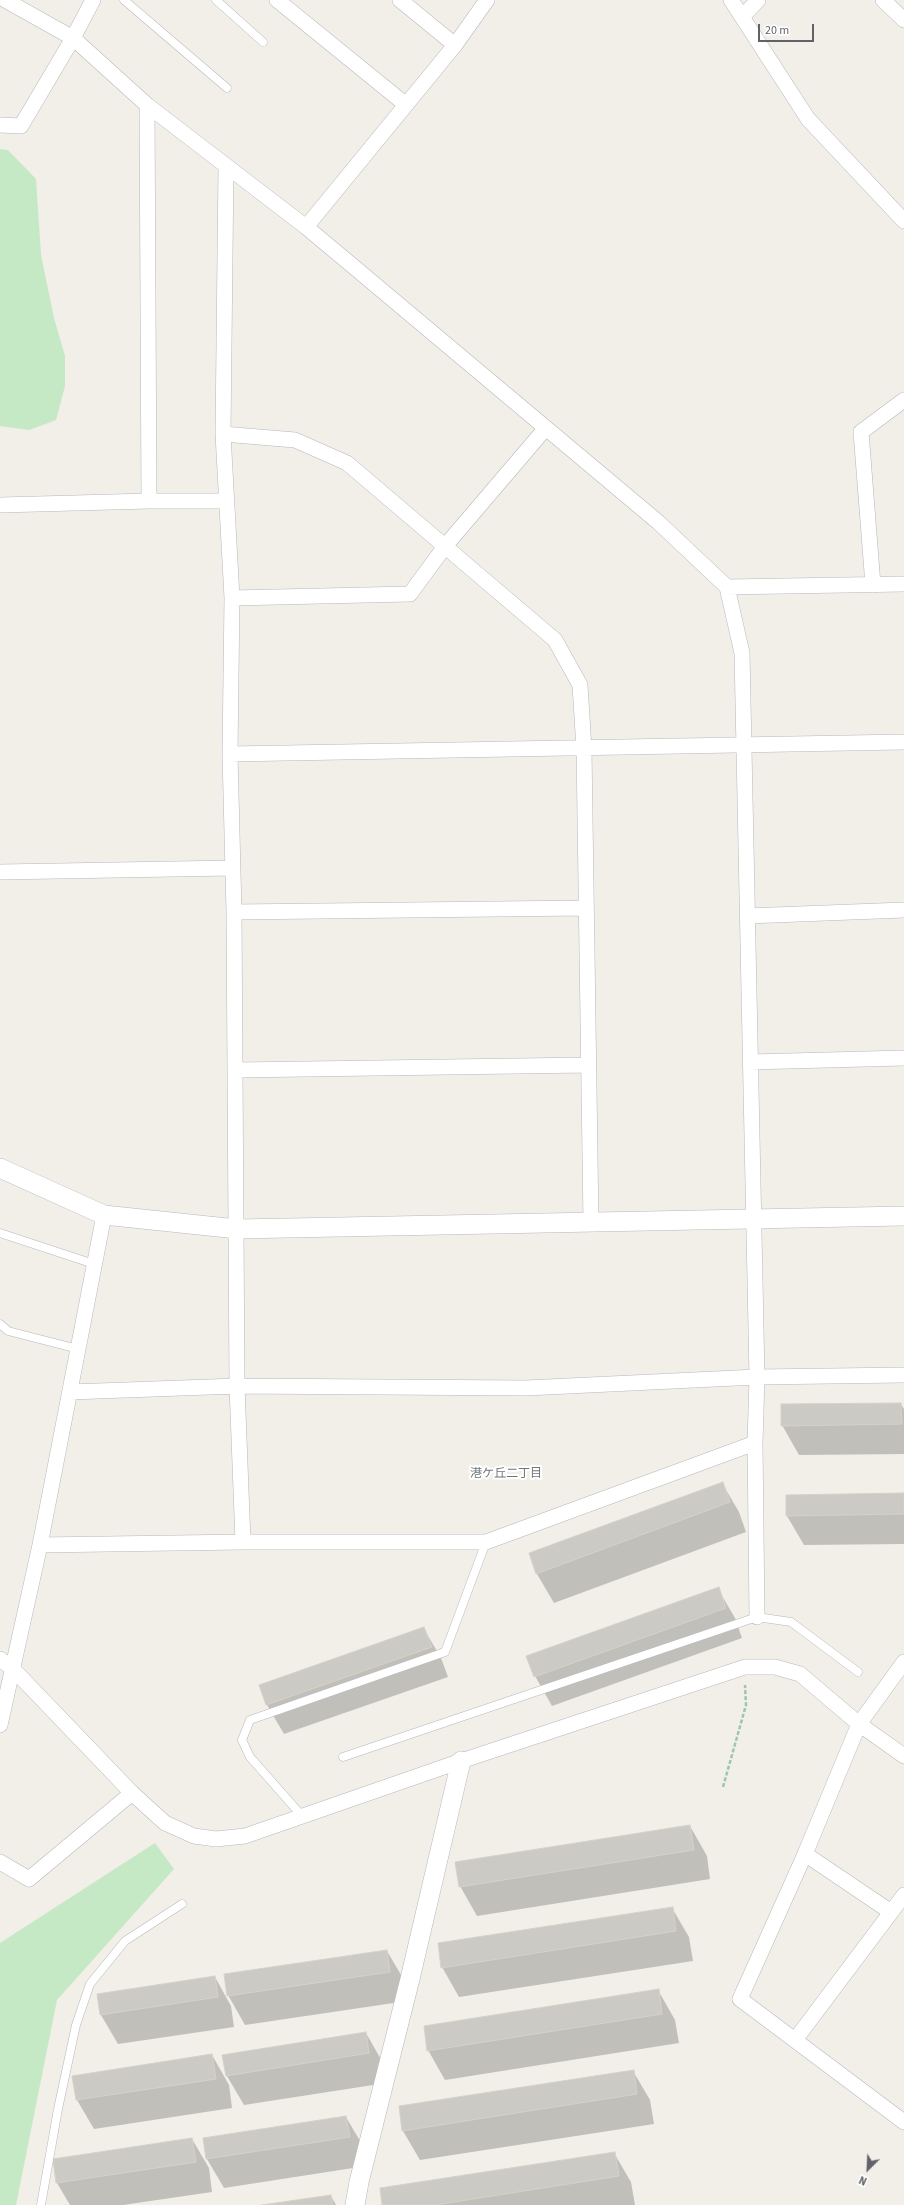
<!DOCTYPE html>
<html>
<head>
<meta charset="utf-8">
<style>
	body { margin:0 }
	#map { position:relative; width:904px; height:2205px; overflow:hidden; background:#f1efe8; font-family:"Source Sans 3",sans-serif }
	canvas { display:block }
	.north { position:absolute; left:848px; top:2149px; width:40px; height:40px; -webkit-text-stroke:3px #fff; paint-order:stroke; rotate:204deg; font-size:11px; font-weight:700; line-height:16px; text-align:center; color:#5f6368 }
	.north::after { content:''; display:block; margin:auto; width:14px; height:18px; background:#5f6368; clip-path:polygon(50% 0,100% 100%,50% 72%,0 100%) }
	.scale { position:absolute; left:758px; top:24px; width:56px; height:18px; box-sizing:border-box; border:2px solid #5f6368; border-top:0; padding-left:5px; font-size:12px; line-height:14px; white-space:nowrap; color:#5f6368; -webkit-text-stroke:3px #fff; paint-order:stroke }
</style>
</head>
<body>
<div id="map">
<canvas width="904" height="2205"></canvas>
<div class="north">N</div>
<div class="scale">20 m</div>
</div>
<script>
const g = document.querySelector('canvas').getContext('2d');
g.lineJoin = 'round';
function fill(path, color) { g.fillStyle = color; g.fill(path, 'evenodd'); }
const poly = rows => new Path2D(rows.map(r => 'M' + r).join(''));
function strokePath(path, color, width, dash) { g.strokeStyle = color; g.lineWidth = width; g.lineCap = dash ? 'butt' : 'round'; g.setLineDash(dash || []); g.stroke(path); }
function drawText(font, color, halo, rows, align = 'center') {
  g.font = font + ' "Source Sans 3","Noto Sans JP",sans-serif'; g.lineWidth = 4; g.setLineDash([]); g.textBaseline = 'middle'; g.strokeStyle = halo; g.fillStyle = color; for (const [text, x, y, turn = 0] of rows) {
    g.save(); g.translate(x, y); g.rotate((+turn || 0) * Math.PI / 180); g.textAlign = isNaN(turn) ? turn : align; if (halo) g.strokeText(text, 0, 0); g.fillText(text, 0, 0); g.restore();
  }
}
fill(poly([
	[0,149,8,150,36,179,41,255,54,318,65,356,65,386,56,420,29,430,0,426],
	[155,1843,174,1869,57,2000,16,2205,0,2205,0,1943]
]), '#c5e8c5');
fill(poly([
	[901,1404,904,1409,904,1454,799,1455,782,1425],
	[722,1483,739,1512,746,1532,554,1603,537,1574,530,1554],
	[904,1494,904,1544,804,1545,787,1516],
	[718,1589,735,1618,742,1638,552,1706,535,1676],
	[424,1629,441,1658,448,1677,284,1734,267,1705,260,1686],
	[690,1826,707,1856,710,1879,477,1916,460,1886],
	[672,1908,689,1937,693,1961,459,1997,442,1967],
	[387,1951,404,1980,407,2001,245,2025,228,1995],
	[215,1977,231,2006,234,2027,118,2044,101,2015],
	[658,1990,675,2020,679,2043,445,2080,428,2050],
	[366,2033,383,2063,386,2083,244,2105,227,2076],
	[212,2055,229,2085,232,2108,94,2129,77,2100],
	[633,2071,650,2100,654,2124,420,2160,403,2131],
	[346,2117,363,2146,366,2166,224,2188,207,2159,204,2139],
	[192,2139,209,2168,212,2192,123,2205,70,2205,57,2183,54,2160],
	[614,2153,631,2182,635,2205,383,2205],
	[331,2196,336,2205,269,2205]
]), '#0003');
const building = poly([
	[901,1403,902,1424,781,1426,781,1404,901,1403],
	[723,1482,730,1502,536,1574,529,1553,723,1482],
	[904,1493,904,1514,786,1516,786,1495,904,1493],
	[719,1587,726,1608,534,1677,526,1656,719,1587],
	[424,1627,432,1647,266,1705,259,1685,424,1627],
	[690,1825,694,1850,459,1887,455,1862,690,1825],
	[673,1907,676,1931,441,1968,438,1943,673,1907],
	[387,1950,390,1972,227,1996,224,1974,387,1950],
	[215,1976,218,1997,100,2015,97,1994,215,1976],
	[659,1989,662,2014,427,2051,424,2026,659,1989],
	[366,2032,369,2053,226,2076,222,2055,366,2032],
	[212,2054,216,2079,76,2100,72,2076,212,2054],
	[634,2070,637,2094,402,2131,399,2106,634,2070],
	[346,2116,350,2137,206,2159,203,2138,346,2116],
	[192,2138,196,2162,56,2183,53,2159,192,2138],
	[615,2152,619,2176,435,2205,382,2205,380,2188,615,2152],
	[331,2195,333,2205,262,2205,331,2195]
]);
fill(building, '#cccac5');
strokePath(building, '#d6d1c6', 1);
const service = poly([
	[124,0,227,88],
	[216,0,263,42],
	[0,1233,94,1264],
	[0,1324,8,1331,78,1349],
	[343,1757,757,1617,791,1622,858,1672],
	[302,1816,250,1757,242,1740,250,1720,445,1652,486,1542],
	[41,2205,58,2109,76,2025,90,1984,125,1941,182,1904]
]);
const minor = poly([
	[5,0,73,38,147,105,306,227,348,262,658,522,727,587,742,653,757,1377,755,1443,757,1617],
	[277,0,405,104],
	[400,0,455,45],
	[731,0,808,119,904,221],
	[883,0,904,20],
	[743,16,758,0],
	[147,105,149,501],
	[0,125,21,126,73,38,93,0],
	[226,166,223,434,232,598,230,754,234,912,237,1386,243,1542],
	[306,227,455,45,487,0],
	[223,434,295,440,347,463,555,640,580,685,584,749,591,1223],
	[0,505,149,501,226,501],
	[873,585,861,432,904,400],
	[727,587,904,584],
	[232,598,410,594,446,545,545,429],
	[230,754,904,742],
	[0,872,232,868],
	[234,912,585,908],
	[747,916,904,910],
	[750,1062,904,1058],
	[236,1070,588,1065],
	[70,1392,237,1386,526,1388,757,1377,904,1375],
	[40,1545,243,1542,486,1542,755,1443],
	[0,1659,13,1669,132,1793,165,1823,194,1836,216,1839,245,1836,461,1761,745,1667,775,1667,800,1674,859,1724,904,1756],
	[904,1662,859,1724,805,1854,740,1999,904,2122],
	[0,1725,40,1545,104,1215],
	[805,1854,891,1912],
	[0,1862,29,1879,132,1793],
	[795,2040,904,1895]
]);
const tertiary = poly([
	[0,1168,104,1215,237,1229,904,1216],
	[355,2205,359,2182,410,1979,461,1761]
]);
strokePath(service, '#b5b8bc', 9);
strokePath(minor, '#b5b8bc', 16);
strokePath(tertiary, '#b5b8bc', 20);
strokePath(poly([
	[723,1787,746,1705,745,1685]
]), '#9cc7a9', 2.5, [4, 2]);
strokePath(service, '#fff', 8);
strokePath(minor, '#fff', 15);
strokePath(tertiary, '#fff', 19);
drawText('12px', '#70757a', '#fff', [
	["港ケ丘二丁目",506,1474]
]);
</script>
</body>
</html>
